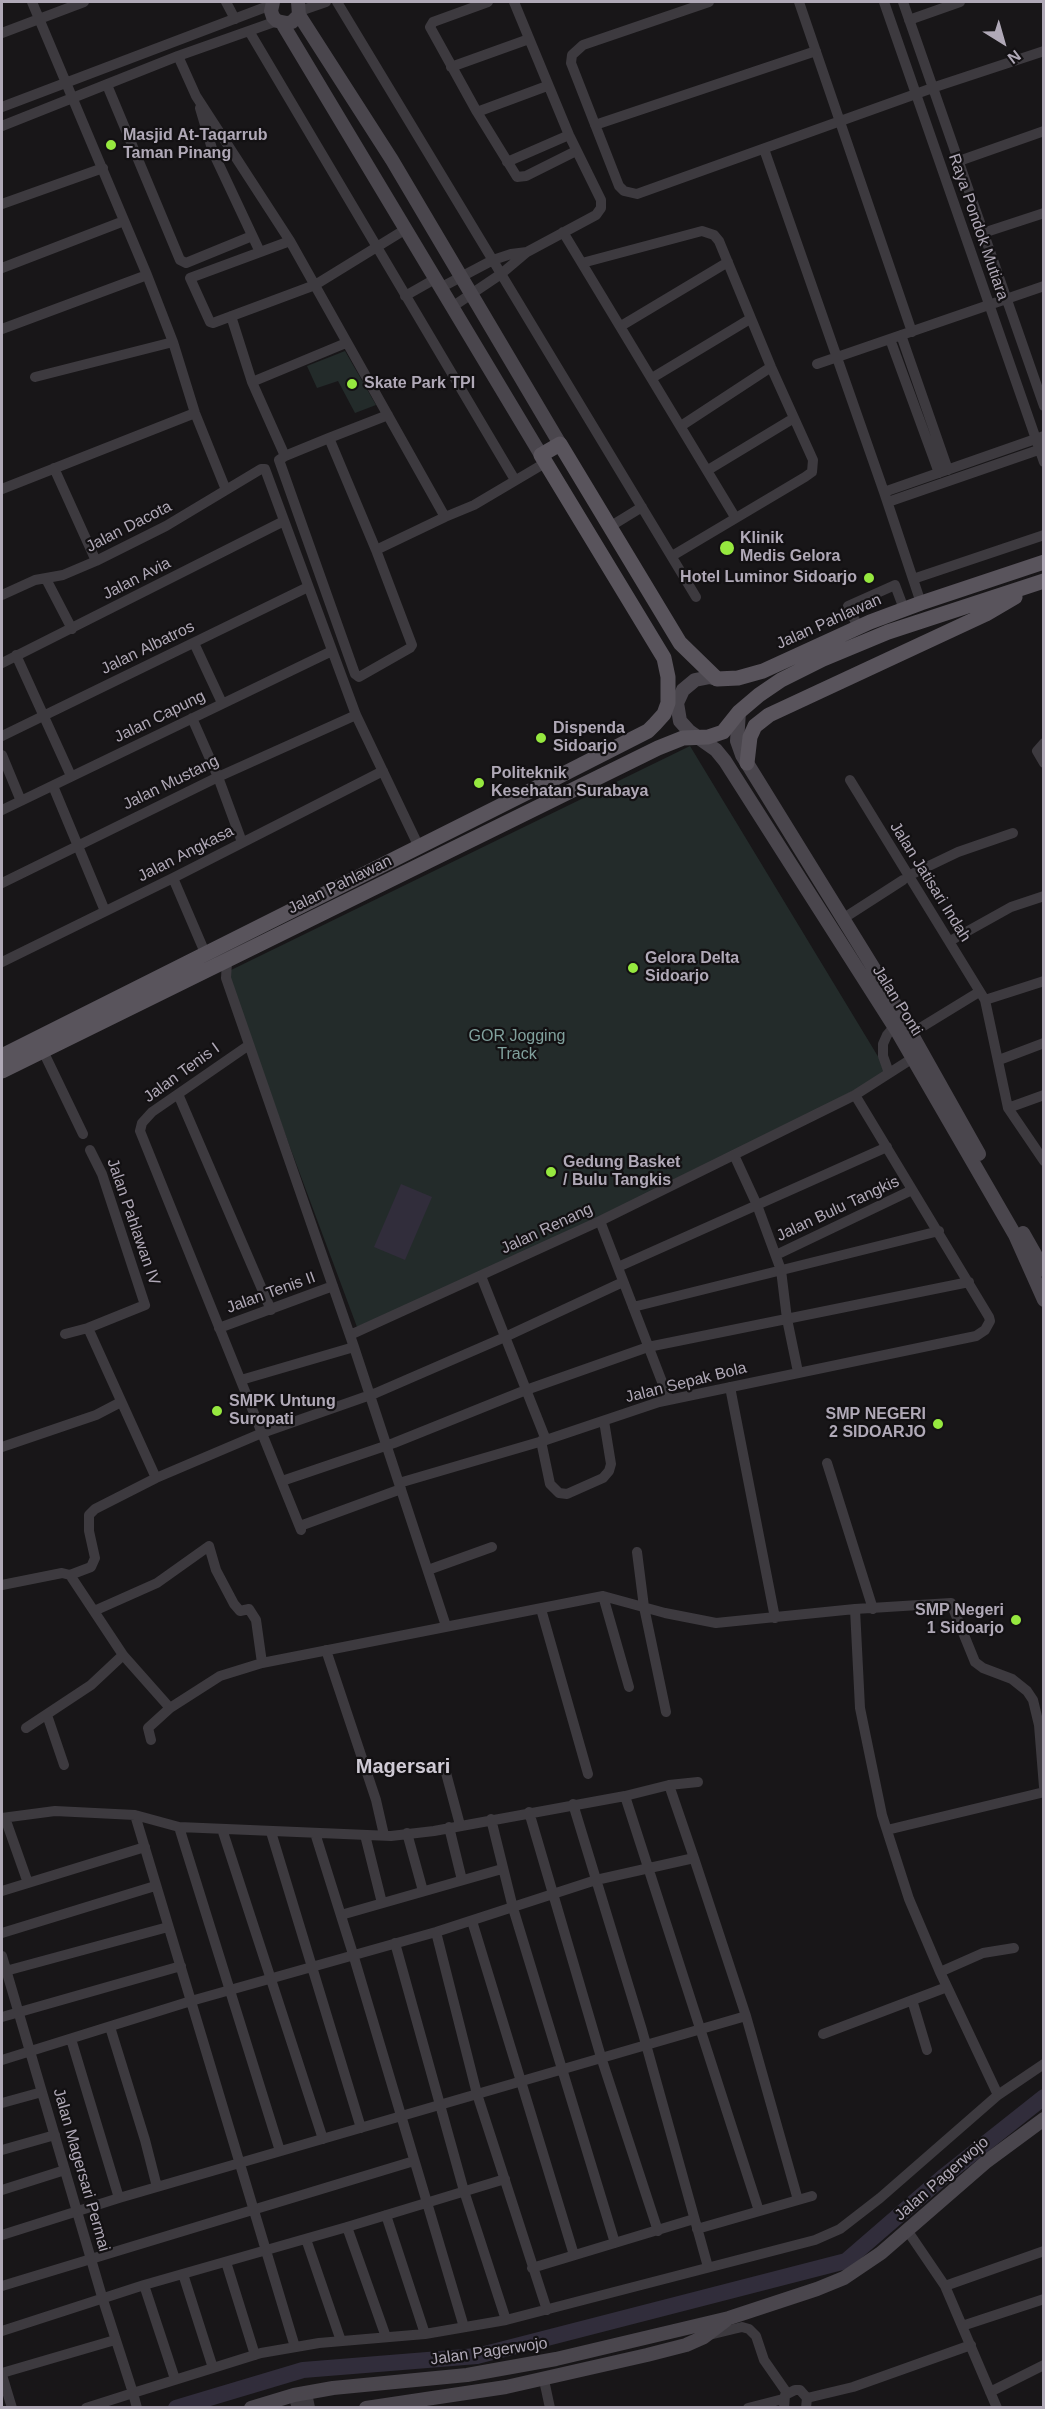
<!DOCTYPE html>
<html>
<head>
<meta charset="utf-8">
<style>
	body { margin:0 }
	#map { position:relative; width:1045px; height:2409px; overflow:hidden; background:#181618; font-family:Arial,sans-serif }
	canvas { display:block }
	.frame { position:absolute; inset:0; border:3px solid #b0a9b7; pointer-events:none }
	.north { position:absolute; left:973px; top:12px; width:60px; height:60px; -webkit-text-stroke:4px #131113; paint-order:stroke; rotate:143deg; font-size:16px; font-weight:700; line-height:24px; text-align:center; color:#b0a9b7 }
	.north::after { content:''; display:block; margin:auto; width:21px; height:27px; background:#b0a9b7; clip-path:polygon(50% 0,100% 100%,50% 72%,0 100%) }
</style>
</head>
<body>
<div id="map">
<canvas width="1045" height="2409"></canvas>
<div class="frame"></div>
<div class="north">N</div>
</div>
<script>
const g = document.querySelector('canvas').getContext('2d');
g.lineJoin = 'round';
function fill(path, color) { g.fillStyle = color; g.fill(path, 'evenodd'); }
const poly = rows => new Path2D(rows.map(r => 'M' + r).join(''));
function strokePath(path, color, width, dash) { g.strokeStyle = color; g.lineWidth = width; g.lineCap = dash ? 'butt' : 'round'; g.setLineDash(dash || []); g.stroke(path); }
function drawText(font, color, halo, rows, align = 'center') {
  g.font = font + ' Arial,sans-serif'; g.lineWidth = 4.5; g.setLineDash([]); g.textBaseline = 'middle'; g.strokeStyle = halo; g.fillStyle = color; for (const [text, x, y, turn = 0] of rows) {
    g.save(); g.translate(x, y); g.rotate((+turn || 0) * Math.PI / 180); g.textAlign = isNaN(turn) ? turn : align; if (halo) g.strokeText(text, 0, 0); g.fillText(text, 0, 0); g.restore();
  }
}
fill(poly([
	[345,351,376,405,355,413,338,381,317,388,307,366],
	[690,746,888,1073,600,1221,357,1327,252,1045,227,972]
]), '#232b2a');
fill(poly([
	[401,1184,432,1197,405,1260,374,1247]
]), '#312d3b');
strokePath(poly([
	[176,2408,303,2370,477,2356,846,2261,943,2177,1044,2097]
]), '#312d3b', 16);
strokePath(poly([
	[32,2,147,275,173,342,195,413,226,490],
	[226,2,235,19],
	[337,2,696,597],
	[488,2,433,22,430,27,477,112,517,177,526,176,576,151],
	[709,2,583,45,572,55,571,63,619,186,624,191,637,194,938,86,1044,51],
	[799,2,912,332],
	[884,2,1044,462],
	[903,2,1044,406],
	[300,11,326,2],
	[909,20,960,2],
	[249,31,515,480],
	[2,33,84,2],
	[178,56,196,96,290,241,445,517],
	[451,67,529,39],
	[107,85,180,260,186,263,252,236],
	[2,107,271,5],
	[200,108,213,152,260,252],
	[477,112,547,86],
	[595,125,816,51],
	[2,126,178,56,277,21],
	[764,149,884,492,921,603],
	[959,161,1044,131],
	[507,162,569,135],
	[2,204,103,168],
	[563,232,735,517],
	[983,233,1044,213],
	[290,241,190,278,210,322,213,323,315,285,406,229],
	[582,263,702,231,714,235,719,241,771,367,813,460,812,472,805,477,672,556],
	[2,268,124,221],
	[440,288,493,260,511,254,527,252],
	[405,296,435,279],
	[452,307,501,274,527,252,596,215,601,208,601,200,569,135,514,2],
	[231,316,252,382,285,456],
	[621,326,728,262],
	[2,329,147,275],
	[901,335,948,470],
	[890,339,939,473],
	[817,364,1044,286],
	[35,377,173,342],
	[652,378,750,319],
	[252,382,346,343],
	[681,426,771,367],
	[329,438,376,550,412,645,410,648,359,677,355,674,279,460,285,456,329,438,388,415],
	[54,468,96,561],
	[708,470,794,418],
	[2,489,195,413],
	[884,492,1044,436],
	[888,502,1044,448],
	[611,526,642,507],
	[376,550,445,517,474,505,545,463],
	[46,579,72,629],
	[913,579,1044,535],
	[2,595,35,580,63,575,96,561,166,526,261,469,265,469,356,715,419,847],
	[858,627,848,606,895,585,904,609],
	[194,643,222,703],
	[16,655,71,776],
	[2,663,284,521],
	[192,718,218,777,242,842],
	[2,736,308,587],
	[1044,743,1037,751,1044,763],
	[2,755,21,801],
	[850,780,985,1000,1008,1108,1044,1161],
	[53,786,105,911],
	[2,810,332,651],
	[910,875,958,852,1013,833],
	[173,878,206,955],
	[2,883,218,777,356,715],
	[844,918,903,880],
	[950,941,1011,907,1044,896],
	[2,962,173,878,383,771],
	[227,962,226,978,354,1347,446,1626],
	[985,1000,1044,981],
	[912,1033,979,992],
	[249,1045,152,1112,142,1123,140,1131,301,1530],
	[43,1051,83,1134],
	[999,1060,1044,1043],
	[889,1073,883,1056,883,1044,887,1035,894,1027],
	[178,1094,271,1310],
	[1008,1108,1044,1095],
	[734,1155,757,1205,781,1270,787,1319,798,1372],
	[600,1221,669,1400],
	[776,1255,912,1190],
	[618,1267,887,1147],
	[481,1276,546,1440],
	[633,1307,939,1231],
	[88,1328,156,1478],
	[219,1328,333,1286],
	[65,1334,88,1328,145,1305,102,1174,90,1150],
	[350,1335,600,1221,855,1095,913,1058],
	[241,1380,354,1347],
	[730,1387,775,1618],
	[541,1441,550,1484,559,1493,567,1494,603,1478,609,1471,611,1464,604,1421],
	[2,1447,96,1415,121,1402],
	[827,1463,873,1609],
	[282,1481,394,1443,526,1390,648,1347,969,1282],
	[399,1483,546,1440,659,1402,976,1336,985,1330,990,1321,989,1317,855,1095],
	[300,1526,401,1489],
	[637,1552,644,1607,666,1712],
	[428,1570,492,1547],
	[70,1575,123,1655,170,1708],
	[2,1585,62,1573,70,1575,91,1567,95,1558,89,1531,89,1515,95,1509,156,1478,262,1433,376,1393,505,1337,623,1282],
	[603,1596,629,1687],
	[541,1609,588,1774],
	[855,1609,860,1708,882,1815,909,1899,940,1972,998,2095],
	[94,1611,157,1583,209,1546,216,1570,234,1604,240,1611,249,1609,256,1620,262,1663],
	[326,1650,376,1800,384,1835],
	[47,1715,64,1765],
	[26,1728,91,1685,123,1655],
	[151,1740,148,1728,170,1708,220,1676,262,1663,603,1596,665,1613,716,1623,855,1609,951,1603,975,1662,983,1668,1012,1679,1027,1691,1033,1700,1039,1725,1044,1787],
	[446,1773,460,1825],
	[669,1785,698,1782],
	[625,1796,759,2211],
	[573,1804,642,2030,708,2267],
	[529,1812,601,2057,658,2231],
	[135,1815,295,2347],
	[2,1818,55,1811,135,1815,179,1827,391,1836,434,1831,625,1796,669,1785,694,1858],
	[5,1818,28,1883],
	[491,1819,513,1908,615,2243],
	[179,1827,280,2151],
	[449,1827,462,1880],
	[222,1829,323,2139],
	[887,1830,1044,1792],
	[271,1832,361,2128],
	[315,1833,353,1954,464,2327],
	[407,1833,423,1891],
	[365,1835,382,1903],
	[2,1891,145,1847],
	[341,1915,502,1869],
	[472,1921,574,2255],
	[436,1932,477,2094,547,2310],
	[2,1933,155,1886],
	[395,1943,464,2191,506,2320],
	[2,1956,103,2300,133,2393,261,2353,319,2343,425,2334,506,2320,815,2240,840,2229,880,2198,998,2095,1044,2064],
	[2,1972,168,1927],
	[940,1972,983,1953,1014,1948],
	[912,2000,927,2050],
	[2,2017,181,1966],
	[110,2027,145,2140,157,2187],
	[823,2034,947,1987],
	[71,2039,119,2198],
	[2,2060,191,2001,436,1932,596,1880,694,1858,746,2016,798,2200],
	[2,2103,42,2092],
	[2,2150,55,2135],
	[2,2190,65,2170],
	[386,2215,425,2334],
	[347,2227,386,2337],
	[697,2229,812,2196],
	[907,2230,945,2286,997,2408],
	[2,2235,119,2198,746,2016],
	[306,2239,341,2341],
	[226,2262,255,2355],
	[532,2268,694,2219],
	[183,2274,213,2368],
	[144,2285,175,2379],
	[2,2286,414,2161],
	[945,2286,1044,2251],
	[962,2326,1044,2299],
	[2,2331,144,2285,347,2227,505,2179],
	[709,2335,742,2327,749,2329,756,2336,764,2360,787,2393],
	[2,2373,115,2340],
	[2,2375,12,2408],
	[544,2380,550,2408],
	[990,2392,1044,2365],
	[807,2398,853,2387,971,2345],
	[86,2408,133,2393,137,2408],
	[748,2408,783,2399],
	[784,2408,785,2395,795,2390,800,2390,807,2398,806,2408]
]), '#3d3a3f', 10);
strokePath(poly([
	[306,2393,309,2408],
	[294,2395,298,2408]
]), '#3d3a3f', 12);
strokePath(poly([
	[273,2,271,11,273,17,277,21,287,23,292,22,299,15,298,2],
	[299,15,392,160,560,444],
	[282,23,541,455],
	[717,679,710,677,695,680,683,690,677,703,680,721,689,731,716,750,725,761,897,1031,1015,1235,1044,1300],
	[739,712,737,741,742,755,884,985,979,1154],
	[1023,1233,1044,1270],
	[251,2408,294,2395,333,2388,467,2375,556,2359,729,2318,817,2289,844,2278,881,2253,987,2161,1044,2119],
	[366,2408,506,2387,647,2355,686,2345,704,2337,725,2321]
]), '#4a464d', 14);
strokePath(poly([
	[747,763,750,737,755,726,769,715,986,614,1015,597],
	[2,1056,536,788,648,731,655,724,664,714,668,703,668,677,664,658,541,455,560,444,680,643,717,679,738,678,763,671,870,622,921,603,1044,562],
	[2,1071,658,748,683,738,708,737,723,732,739,712,759,695,781,680,823,659,888,632,1044,581]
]), '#59545c', 15);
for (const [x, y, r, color] of [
	[111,145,6,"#96e83f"],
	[352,384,6,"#96e83f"],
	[727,548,8,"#96e83f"],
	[869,578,6,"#96e83f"],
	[541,738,6,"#96e83f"],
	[479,783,6,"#96e83f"],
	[633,968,6,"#96e83f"],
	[551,1172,6,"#96e83f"],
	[217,1411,6,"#96e83f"],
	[938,1424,6,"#96e83f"],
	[1016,1620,6,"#96e83f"]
]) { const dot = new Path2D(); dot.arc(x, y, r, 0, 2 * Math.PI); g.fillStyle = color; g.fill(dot); strokePath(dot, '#131113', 2); }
drawText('bold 16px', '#b0a9b7', '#131113', [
	["Masjid At-Taqarrub",123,136],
	["Taman Pinang",123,154],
	["Skate Park TPI",364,384],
	["Klinik",740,539],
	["Medis Gelora",740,557],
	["Hotel Luminor Sidoarjo",857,578,"right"],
	["Dispenda",553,729],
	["Sidoarjo",553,747],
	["Politeknik",491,774],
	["Kesehatan Surabaya",491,792],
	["Gelora Delta",645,959],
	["Sidoarjo",645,977],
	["Gedung Basket",563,1163],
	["/ Bulu Tangkis",563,1181],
	["SMPK Untung",229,1402],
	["Suropati",229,1420],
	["SMP NEGERI",926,1415,"right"],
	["2 SIDOARJO",926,1433,"right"],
	["SMP Negeri",1004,1611,"right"],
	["1 Sidoarjo",1004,1629,"right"]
], 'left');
drawText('16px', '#b0a9b7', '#131113', [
	["Raya Pondok Mutiara",978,227,71],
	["Jalan Dacota",129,527,-27],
	["Jalan Avia",137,579,-27],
	["Jalan Pahlawan",829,622,-24],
	["Jalan Albatros",148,648,-26],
	["Jalan Capung",160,717,-26],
	["Jalan Mustang",171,783,-26],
	["Jalan Angkasa",186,854,-27],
	["Jalan Jatisari Indah",930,882,58],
	["Jalan Pahlawan",340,885,-26],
	["Jalan Ponti",897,1001,58],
	["Jalan Tenis I",182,1073,-36],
	["Jalan Bulu Tangkis",838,1209,-25],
	["Jalan Pahlawan IV",133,1222,71],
	["Jalan Renang",547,1229,-25],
	["Jalan Tenis II",271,1293,-20],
	["Jalan Sepak Bola",686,1383,-14],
	["Jalan Magersari Permai",81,2170,74],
	["Jalan Pagerwojo",942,2179,-41],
	["Jalan Pagerwojo",489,2352,-8]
]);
drawText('16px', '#81a19d', '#131113', [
	["GOR Jogging",517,1037],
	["Track",517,1055]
]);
drawText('bold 20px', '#cfcad4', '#131113', [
	["Magersari",403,1767]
]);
</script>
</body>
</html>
